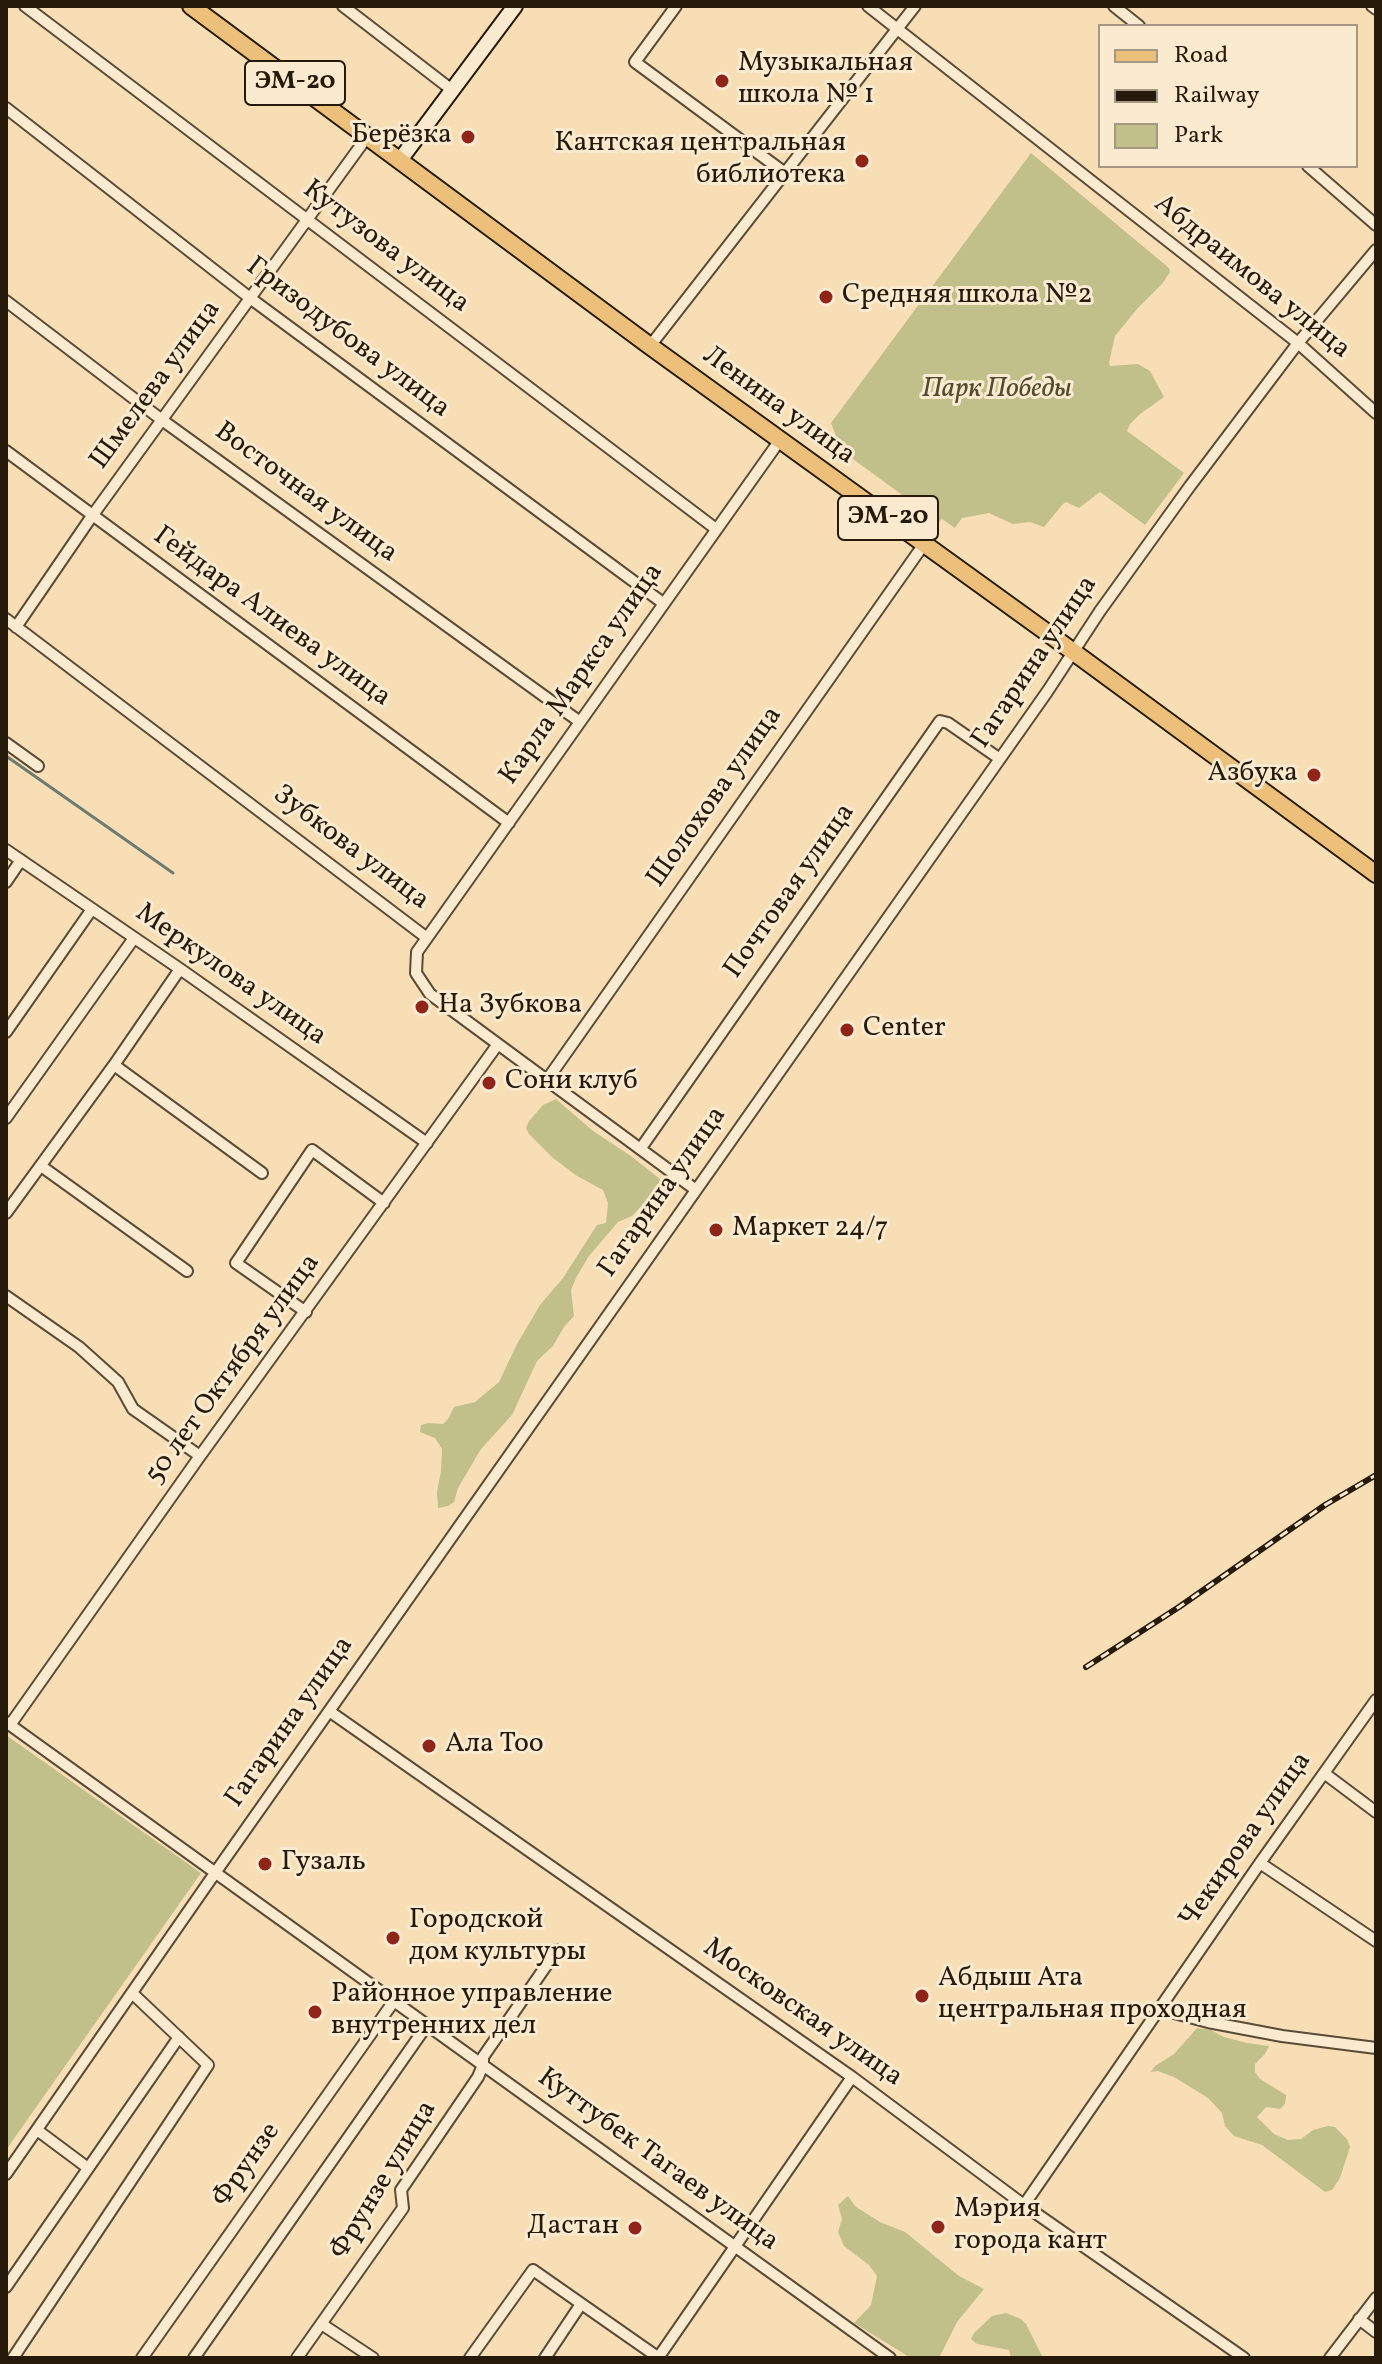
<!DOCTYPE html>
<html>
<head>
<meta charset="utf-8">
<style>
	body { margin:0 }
	#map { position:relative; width:1382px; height:2364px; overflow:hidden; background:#f7deb5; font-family:Vollkorn,serif }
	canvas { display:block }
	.frame { position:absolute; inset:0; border:8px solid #261a0b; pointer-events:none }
	.legend { position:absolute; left:1098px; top:24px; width:260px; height:144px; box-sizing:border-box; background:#faeacf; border:2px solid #a59781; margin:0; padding:10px 14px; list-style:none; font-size:24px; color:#261a0b }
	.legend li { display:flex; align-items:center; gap:16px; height:40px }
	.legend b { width:40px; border:2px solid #a59781 }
</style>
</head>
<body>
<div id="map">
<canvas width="1382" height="2364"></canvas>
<div class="frame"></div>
<ul class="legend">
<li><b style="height:10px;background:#ecbf7a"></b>Road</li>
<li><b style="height:10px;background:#261a0b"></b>Railway</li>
<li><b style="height:22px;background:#c1c08b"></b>Park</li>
</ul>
</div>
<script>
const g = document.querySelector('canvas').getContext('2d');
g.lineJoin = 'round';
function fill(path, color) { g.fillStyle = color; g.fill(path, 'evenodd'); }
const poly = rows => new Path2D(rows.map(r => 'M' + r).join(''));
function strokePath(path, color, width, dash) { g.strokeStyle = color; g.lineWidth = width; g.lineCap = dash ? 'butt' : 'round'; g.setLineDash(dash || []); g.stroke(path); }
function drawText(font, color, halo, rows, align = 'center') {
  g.font = font + ' Vollkorn,serif'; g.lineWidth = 6; g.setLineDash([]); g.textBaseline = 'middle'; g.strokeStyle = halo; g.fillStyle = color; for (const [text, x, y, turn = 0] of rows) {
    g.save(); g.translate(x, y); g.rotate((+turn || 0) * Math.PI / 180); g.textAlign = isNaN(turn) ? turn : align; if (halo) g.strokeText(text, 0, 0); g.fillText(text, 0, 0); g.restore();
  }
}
fill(poly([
	[1031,153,1169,268,1170,272,1162,284,1137,309,1115,336,1109,363,1110,366,1138,364,1150,371,1164,397,1140,414,1130,424,1127,431,1184,473,1145,525,1100,492,1079,508,1066,502,1063,504,1044,527,1030,522,1013,524,989,513,962,518,955,528,942,519,939,522,842,451,831,423],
	[556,1099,593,1131,631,1156,660,1179,665,1184,665,1192,660,1197,646,1201,632,1216,618,1222,589,1256,577,1276,571,1290,574,1316,564,1327,553,1346,537,1361,512,1415,481,1449,458,1488,454,1502,448,1506,438,1508,437,1492,441,1471,442,1449,435,1438,420,1432,421,1425,428,1423,443,1424,448,1419,454,1407,475,1402,499,1382,517,1344,540,1305,563,1278,597,1225,606,1223,608,1203,603,1190,577,1176,553,1158,529,1134,526,1128,529,1121,543,1105],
	[6,1735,201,1873,6,2150],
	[1197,2028,1211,2030,1224,2037,1247,2043,1269,2046,1265,2054,1255,2064,1255,2072,1260,2079,1286,2095,1285,2104,1280,2109,1266,2107,1257,2117,1274,2134,1288,2140,1301,2139,1313,2130,1328,2126,1335,2127,1347,2139,1350,2147,1340,2178,1332,2190,1325,2192,1262,2145,1234,2136,1225,2126,1222,2113,1208,2098,1174,2077,1158,2071,1151,2072,1155,2066,1174,2054],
	[848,2196,856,2207,880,2222,905,2232,959,2276,984,2289,957,2322,939,2358,911,2358,854,2323,871,2305,877,2276,869,2265,844,2246,838,2232,842,2219,838,2205],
	[1006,2313,1021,2319,1026,2324,1043,2358,1011,2358,1009,2350,977,2344,971,2339,974,2333,992,2316]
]), '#c1c08b');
strokePath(poly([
	[6,756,173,873]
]), '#6e7b70', 3);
const street = poly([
	[25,6,716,529],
	[343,6,452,90],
	[676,6,635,62,785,173],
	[868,6,1298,343,1376,413],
	[1114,6,1139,26],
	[1372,6,1376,9],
	[6,108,250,298,663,603],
	[1308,166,1376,225],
	[6,301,162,420,580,722],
	[650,346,915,6],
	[6,451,509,823],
	[6,619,427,938],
	[16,627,92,516,367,137],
	[6,743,38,766],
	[6,850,180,969,427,1143],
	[6,882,21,860],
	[6,1032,92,909],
	[114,1065,262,1173],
	[547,1080,924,544],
	[6,1118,134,938],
	[641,1148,940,721,948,723,1000,759],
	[41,1166,187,1271],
	[696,1190,430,994,416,973,417,952,780,440],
	[6,1213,114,1065,180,969],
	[6,1296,79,1347,118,1382,133,1409,200,1456],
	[306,1312,236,1263,312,1150,384,1203],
	[329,1711,852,2077,1024,2205,1244,2358],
	[6,1722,890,2358],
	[10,1725,200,1456,498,1044],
	[1324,1773,1376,1812],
	[1260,1863,1376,1941],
	[1159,2009,1208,2022,1282,2036,1376,2048],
	[37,2130,88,2168],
	[6,2174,222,1863,1047,692,1100,611,1190,486,1298,343,1376,250],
	[1024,2205,1260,1863,1376,1700],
	[6,2287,179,2037],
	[1359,2319,1376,2332],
	[323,2325,373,2358],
	[13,2358,208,2065,132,1993],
	[142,2358,394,2001],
	[194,2358,427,2025],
	[297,2358,403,2208,401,2190,478,2077,483,2065,483,2057,557,1950],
	[470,2358,533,2270,659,2358],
	[545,2358,581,2304],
	[658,2358,852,2077],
	[1330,2358,1376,2298]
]);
const secondary = poly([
	[400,160,515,6]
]);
const primary = poly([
	[191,6,650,346,1049,634,1376,874]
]);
strokePath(street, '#5a4b36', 14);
strokePath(secondary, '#261a0b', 18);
strokePath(primary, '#261a0b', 20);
strokePath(street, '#faeacf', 10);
strokePath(secondary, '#faeacf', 14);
strokePath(primary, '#ecbf7a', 16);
const rail = poly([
	[1086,1667,1179,1607,1325,1505,1376,1475]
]);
strokePath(rail, '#261a0b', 6);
strokePath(rail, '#faeacf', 3, [9]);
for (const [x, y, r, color] of [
	[722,81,8,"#8f2418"],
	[468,137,8,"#8f2418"],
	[862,161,8,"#8f2418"],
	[826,297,8,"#8f2418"],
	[1314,775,8,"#8f2418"],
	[422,1007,8,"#8f2418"],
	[847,1030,8,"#8f2418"],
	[489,1083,8,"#8f2418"],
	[716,1230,8,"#8f2418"],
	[429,1746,8,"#8f2418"],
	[265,1864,8,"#8f2418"],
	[393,1938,8,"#8f2418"],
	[922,1996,8,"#8f2418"],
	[315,2012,8,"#8f2418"],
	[938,2227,8,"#8f2418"],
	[635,2228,8,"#8f2418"]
]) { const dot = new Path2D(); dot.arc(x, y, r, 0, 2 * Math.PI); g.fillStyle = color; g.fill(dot); strokePath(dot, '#faeacf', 3); }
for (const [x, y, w] of [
	[295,83,100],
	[888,518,100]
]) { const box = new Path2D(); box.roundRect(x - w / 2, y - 22, w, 44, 6); g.fillStyle = '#faeacf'; g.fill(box); strokePath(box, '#261a0b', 2); }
drawText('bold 26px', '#261a0b', null, [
	["ЭМ-20",295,83],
	["ЭМ-20",888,518]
]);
drawText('28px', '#261a0b', '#faeacf', [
	["Музыкальная",738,65],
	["школа № 1",738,97],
	["Берёзка",452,137,"right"],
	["Кантская центральная",846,145,"right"],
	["библиотека",846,177,"right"],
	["Средняя школа №2",842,297],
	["Азбука",1298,775,"right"],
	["На Зубкова",438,1007],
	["Center",863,1030],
	["Сони клуб",505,1083],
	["Маркет 24/7",732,1230],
	["Ала Тоо",445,1746],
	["Гузаль",281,1864],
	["Городской",409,1922],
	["дом культуры",409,1954],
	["Абдыш Ата",938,1980],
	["центральная проходная",938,2012],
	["Районное управление",331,1996],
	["внутренних дел",331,2028],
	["Мэрия",954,2211],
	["города кант",954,2243],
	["Дастан",619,2228,"right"]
], 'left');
drawText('28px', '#261a0b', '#faeacf', [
	["Кутузова улица",385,248,37],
	["Абдраимова улица",1251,278,39],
	["Гризодубова улица",347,339,37],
	["Шмелева улица",157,386,-54],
	["Ленина улица",778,407,36],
	["Восточная улица",305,494,36],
	["Гейдара Алиева улица",271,618,36],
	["Гагарина улица",1036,663,-56],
	["Карла Маркса улица",583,675,-55],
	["Шолохова улица",716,798,-55],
	["Зубкова улица",350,849,37],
	["Почтовая улица",791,892,-55],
	["Меркулова улица",230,976,35],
	["Гагарина улица",664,1193,-55],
	["50 лет Октября улица",234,1370,-54],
	["Гагарина улица",291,1723,-55],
	["Чекирова улица",1247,1841,-55],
	["Московская улица",802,2014,35],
	["Куттубек Тагаев улица",657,2161,36],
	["Фрунзе",248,2166,-55],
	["Фрунзе улица",385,2181,-59]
]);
drawText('italic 28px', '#544c31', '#faeacf', [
	["Парк Победы",997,391]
]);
</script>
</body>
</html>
